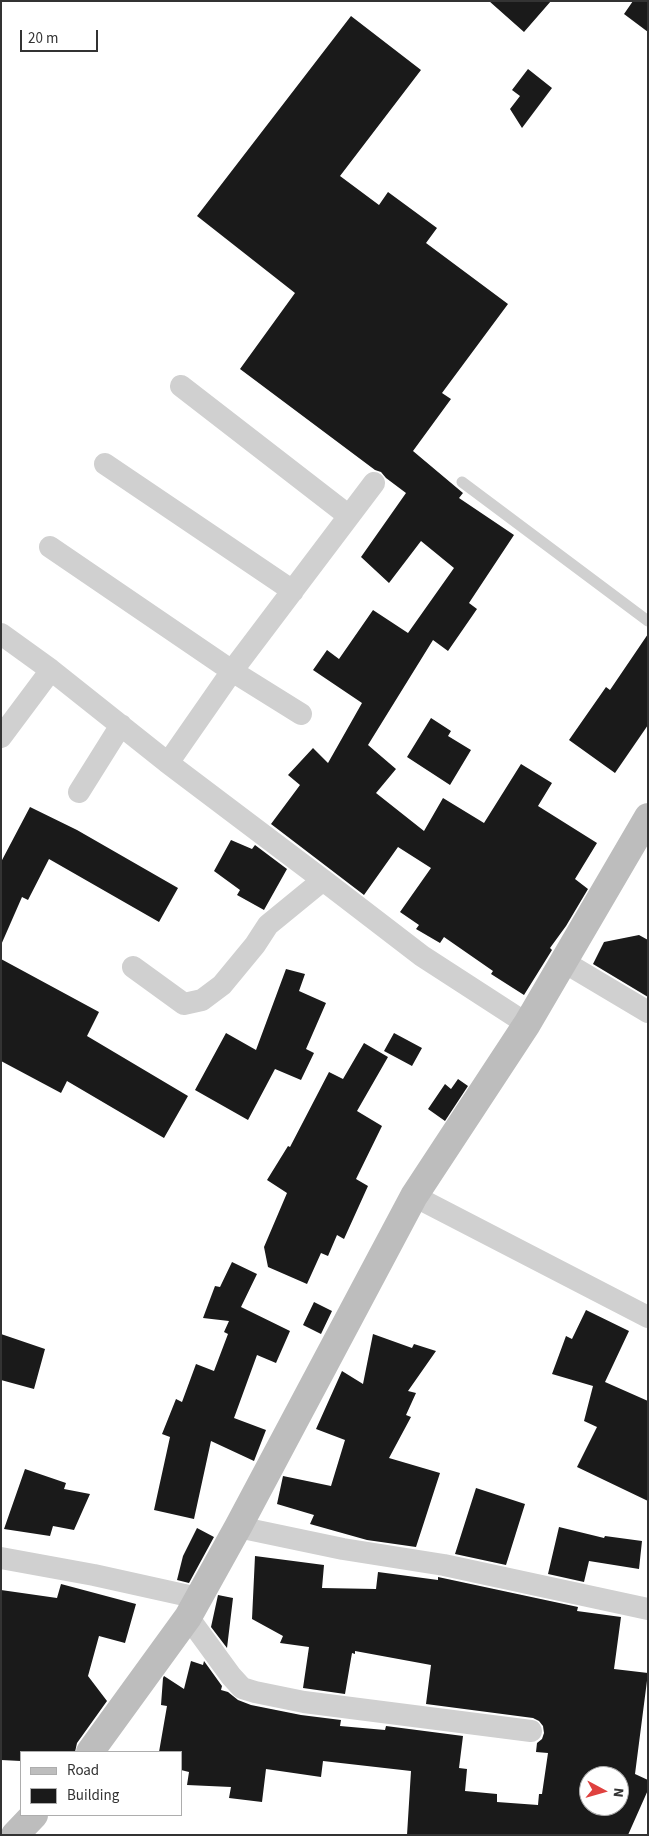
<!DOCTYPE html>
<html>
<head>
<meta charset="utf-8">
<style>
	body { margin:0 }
	#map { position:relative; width:649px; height:1836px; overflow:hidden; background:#fff; font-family:"Source Sans 3",sans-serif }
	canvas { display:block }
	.frame { position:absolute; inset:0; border:2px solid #333; pointer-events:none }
	.legend { position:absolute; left:20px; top:1751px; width:162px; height:65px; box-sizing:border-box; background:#fff; border:1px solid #adadad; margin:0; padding:6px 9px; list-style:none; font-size:15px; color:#333 }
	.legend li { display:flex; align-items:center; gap:10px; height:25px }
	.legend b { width:25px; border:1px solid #adadad }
	.north { position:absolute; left:579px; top:1766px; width:50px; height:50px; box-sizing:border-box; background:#fff; border:1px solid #adadad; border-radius:50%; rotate:96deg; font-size:14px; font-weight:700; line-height:20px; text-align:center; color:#333 }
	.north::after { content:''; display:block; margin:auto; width:18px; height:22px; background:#df413f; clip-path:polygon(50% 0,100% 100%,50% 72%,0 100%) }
	.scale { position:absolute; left:20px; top:30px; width:78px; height:22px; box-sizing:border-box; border:2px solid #333; border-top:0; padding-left:6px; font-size:15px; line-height:18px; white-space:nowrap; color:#333; -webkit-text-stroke:4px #fff; paint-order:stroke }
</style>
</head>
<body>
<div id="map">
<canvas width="649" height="1836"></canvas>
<div class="frame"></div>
<ul class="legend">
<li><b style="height:6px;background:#bdbdbd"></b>Road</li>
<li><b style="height:14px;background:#1a1a1a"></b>Building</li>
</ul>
<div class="north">N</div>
<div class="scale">20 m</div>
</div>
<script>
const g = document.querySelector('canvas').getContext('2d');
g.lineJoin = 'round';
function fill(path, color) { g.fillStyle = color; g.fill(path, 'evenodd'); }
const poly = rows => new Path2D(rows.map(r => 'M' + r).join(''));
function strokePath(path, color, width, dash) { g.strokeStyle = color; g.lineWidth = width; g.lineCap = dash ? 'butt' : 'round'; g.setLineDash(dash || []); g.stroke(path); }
fill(poly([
	[489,1,551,1,524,32],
	[633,1,648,1,648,32,624,14],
	[351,16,421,70,340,176,379,205,388,192,437,228,426,243,508,304,442,393,451,399,413,451,463,493,459,498,514,535,469,603,477,609,448,651,433,640,368,745,396,769,376,793,424,831,443,798,484,823,521,764,552,783,538,806,597,843,575,879,588,889,566,926,550,948,552,950,524,995,491,974,493,971,444,937,440,943,416,929,419,925,400,912,431,868,398,847,364,895,271,824,300,785,288,775,313,748,328,763,362,703,313,670,327,650,339,659,373,610,408,633,454,568,421,541,389,583,361,557,406,493,386,478,381,472,375,470,240,369,295,293,197,216],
	[528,69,552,88,522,128,510,109,520,96,512,90],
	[648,634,648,725,615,773,569,740,606,687,610,690],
	[431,718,451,731,448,736,471,750,450,785,407,757],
	[30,807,77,830,178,888,159,922,49,859,28,900,22,897,1,945,1,862],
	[231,840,252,849,255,845,287,869,264,910,237,895,240,890,214,871],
	[639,935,648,940,648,997,593,964,604,942],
	[1,959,99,1012,87,1036,188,1096,164,1138,67,1081,61,1093,1,1061],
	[286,969,305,974,299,991,326,1003,306,1049,314,1053,301,1080,275,1069,248,1120,195,1090,226,1033,256,1050],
	[394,1033,422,1048,412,1066,384,1051],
	[364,1043,388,1057,357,1111,382,1126,356,1179,368,1186,344,1239,337,1235,328,1256,321,1253,307,1284,268,1267,264,1247,287,1193,267,1180,288,1146,290,1147,329,1072,343,1079],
	[458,1079,468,1086,445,1121,428,1109,445,1084,451,1089],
	[232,1262,257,1274,241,1307,290,1331,276,1363,257,1355,234,1418,266,1430,254,1461,211,1441,194,1519,154,1510,170,1437,162,1434,176,1399,182,1402,196,1364,214,1371,228,1334,224,1332,229,1321,203,1318,215,1286,220,1287],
	[314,1302,332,1311,321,1334,303,1325],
	[586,1310,629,1331,605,1382,648,1401,648,1501,577,1467,597,1427,584,1421,593,1386,552,1374,566,1336,572,1339],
	[1,1334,45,1349,34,1389,1,1380],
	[373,1334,412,1348,414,1344,436,1351,408,1391,416,1393,406,1415,411,1417,389,1458,440,1473,416,1547,367,1540,310,1524,314,1515,277,1504,283,1476,331,1486,345,1440,316,1429,342,1371,363,1384],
	[25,1469,66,1483,64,1489,90,1494,74,1530,53,1526,50,1536,4,1529],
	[476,1488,525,1504,506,1565,455,1554],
	[559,1527,604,1538,605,1536,642,1541,639,1569,589,1561,584,1582,548,1574],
	[197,1528,214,1537,189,1583,177,1580,183,1556],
	[255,1556,324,1565,322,1588,376,1589,378,1572,438,1580,438,1577,578,1607,577,1611,621,1617,614,1669,648,1673,635,1774,648,1780,648,1790,628,1835,407,1835,411,1771,323,1761,321,1777,266,1769,262,1802,229,1798,231,1787,187,1785,189,1772,181,1770,181,1752,159,1752,167,1706,161,1705,163,1678,164,1676,184,1689,191,1661,203,1665,204,1661,222,1686,221,1690,228,1692,238,1700,251,1705,301,1715,341,1720,340,1726,385,1730,386,1726,463,1736,459,1768,467,1769,465,1791,497,1794,497,1802,538,1805,539,1794,542,1794,548,1753,536,1752,537,1743,542,1739,544,1733,543,1726,539,1721,533,1718,426,1704,431,1665,355,1651,355,1654,352,1653,345,1694,303,1688,309,1647,280,1643,283,1636,252,1619],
	[589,1776,619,1776,619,1806,589,1806],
	[61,1584,136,1604,125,1643,99,1636,88,1676,107,1701,77,1743,75,1752,21,1752,21,1761,1,1760,1,1590,57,1598],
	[218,1595,233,1598,227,1648,211,1627]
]), '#1a1a1a');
strokePath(poly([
	[462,482,648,621]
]), '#d0d0d0', 11);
strokePath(poly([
	[181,386,349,516],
	[105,464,293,591],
	[50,547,232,671,301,714],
	[1,634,51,670,168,763,323,880],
	[1,737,51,670],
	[168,763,232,671,374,483],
	[79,792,121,725],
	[564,962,648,1012],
	[133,967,184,1004,202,1000,222,985,255,945,268,925,323,880,422,956,527,1024],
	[414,1196,648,1317],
	[238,1527,343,1549,444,1565,648,1609],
	[1,1558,94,1575,198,1598],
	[188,1617,231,1676,242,1688,255,1692,304,1702,531,1731]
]), '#d0d0d0', 22);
strokePath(poly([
	[90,1752,188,1617,238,1527,414,1196,527,1024,648,817],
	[15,1835,34,1815]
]), '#bdbdbd', 28);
</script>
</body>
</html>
